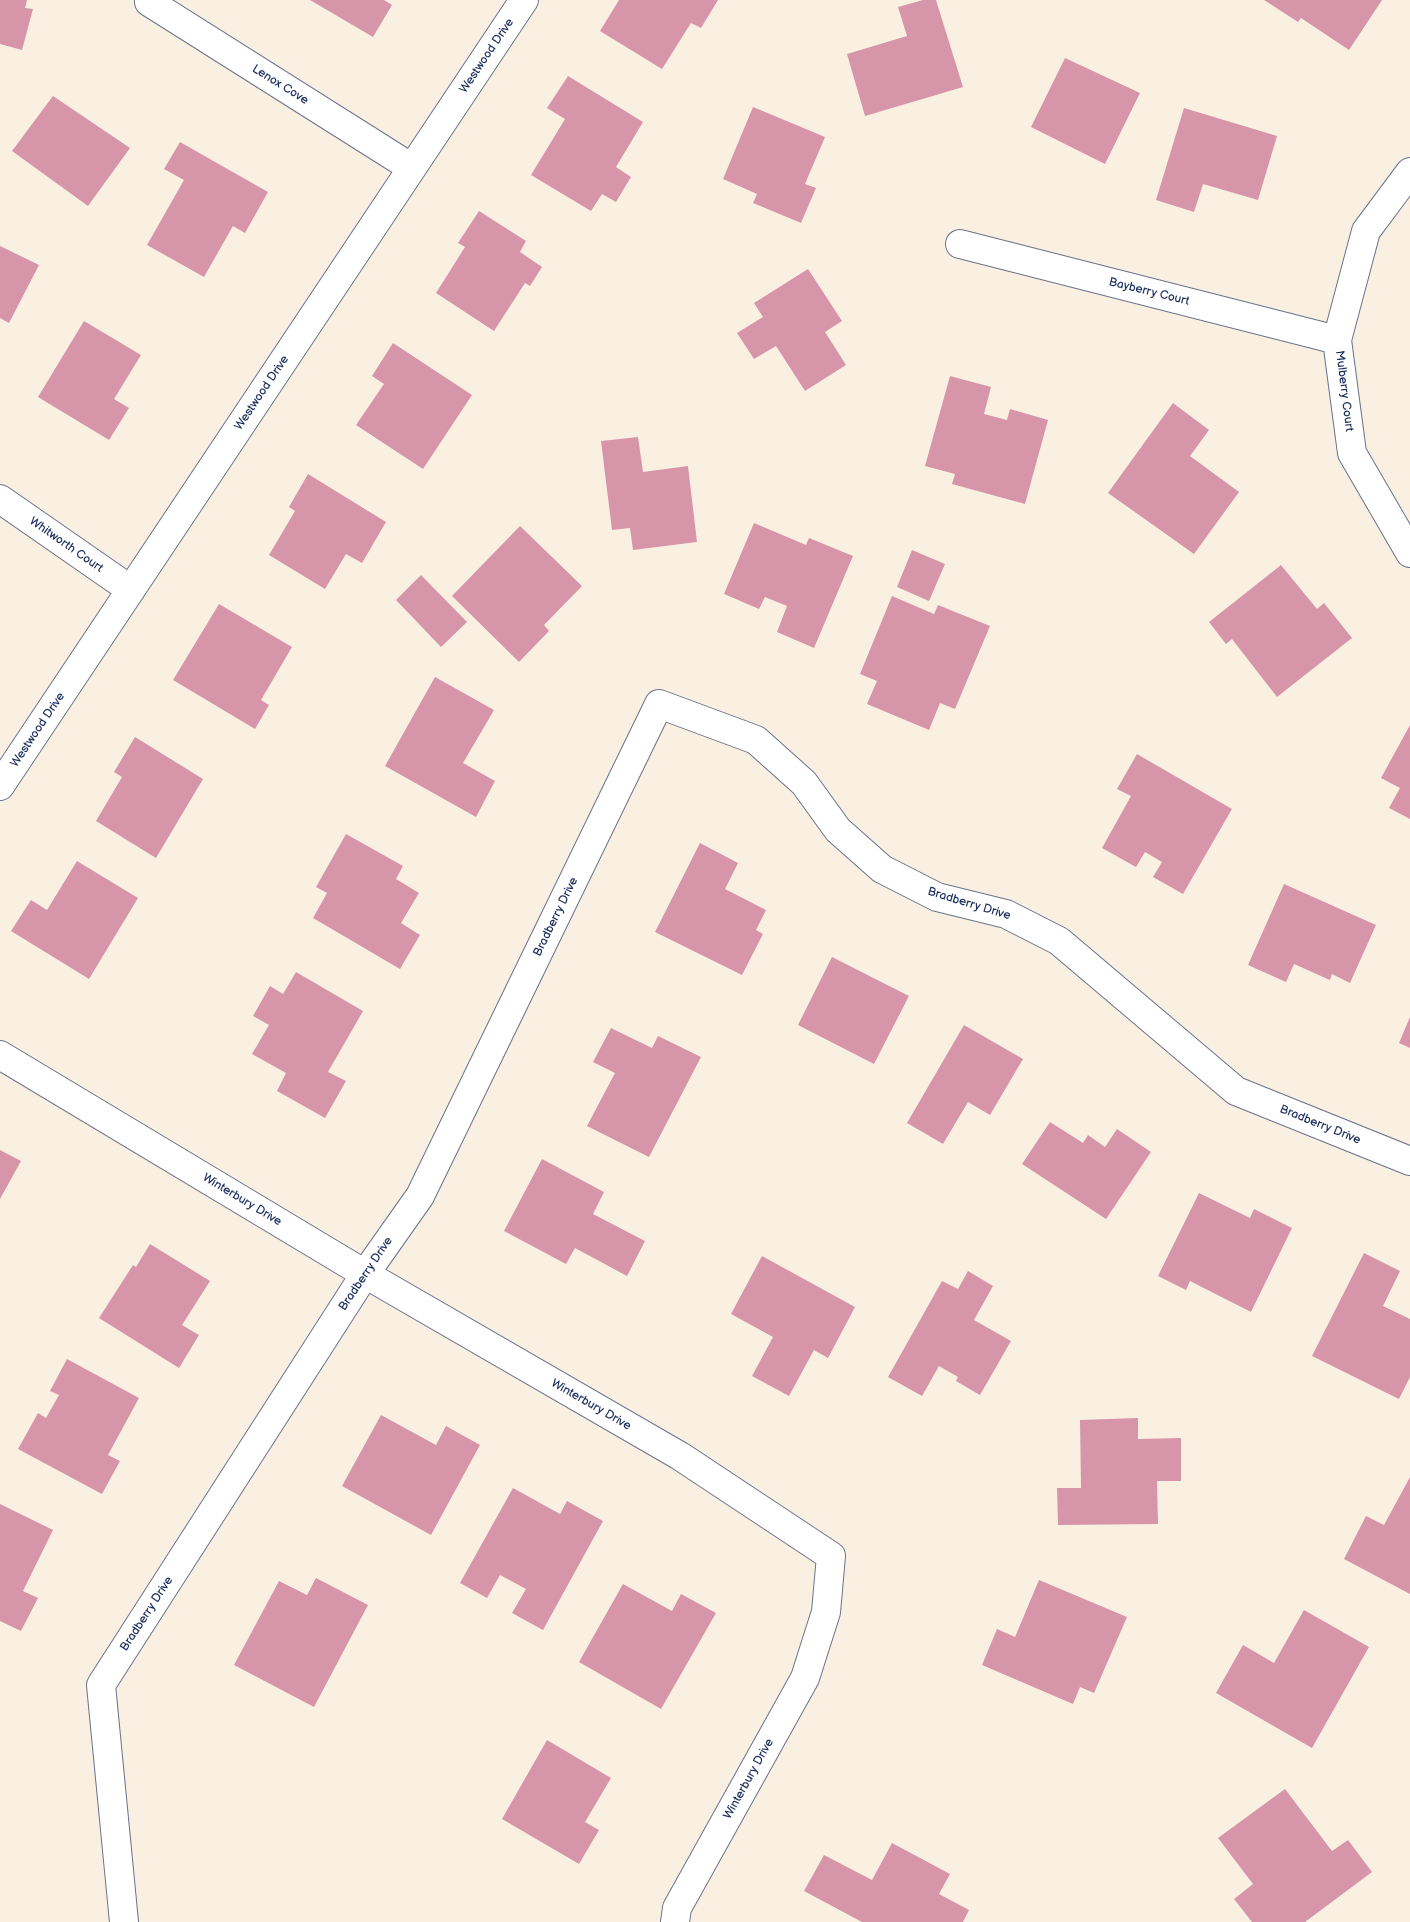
<!DOCTYPE html>
<html>
<head>
<meta charset="utf-8">
<style>
	body { margin:0 }
	canvas { display:block; background:#faf0e2 }
</style>
</head>
<body>
<canvas width="1410" height="1922"></canvas>
<script>
const g = document.querySelector('canvas').getContext('2d');
g.lineJoin = 'round';
function fill(path, color) { g.fillStyle = color; g.fill(path, 'evenodd'); }
const poly = rows => new Path2D(rows.map(r => 'M' + r).join(''));
function strokePath(path, color, width, dash) { g.strokeStyle = color; g.lineWidth = width; g.lineCap = dash ? 'butt' : 'round'; g.setLineDash(dash || []); g.stroke(path); }
function drawText(font, color, halo, rows, align = 'center') {
  g.font = font + ' "Balsamiq Sans",sans-serif'; g.lineWidth = 4; g.setLineDash([]); g.textBaseline = 'middle'; g.strokeStyle = halo; g.fillStyle = color; for (const [text, x, y, turn = 0] of rows) {
    g.save(); g.translate(x, y); g.rotate((+turn || 0) * Math.PI / 180); g.textAlign = isNaN(turn) ? turn : align; if (halo) g.strokeText(text, 0, 0); g.fillText(text, 0, 0); g.restore();
  }
}
fill(poly([
	[0,0,27,0,25,8,33,9,22,50,0,44],
	[310,0,384,0,392,5,373,37],
	[619,0,718,0,701,28,691,23,662,69,600,31],
	[923,0,936,0,963,87,865,116,847,54,907,36,898,7],
	[1264,0,1382,0,1349,50,1301,18,1298,22],
	[1065,58,1140,93,1105,164,1031,127],
	[568,76,643,122,616,167,631,177,616,202,602,194,591,211,531,175,565,119,547,108],
	[53,96,130,148,88,206,12,151],
	[753,107,825,137,805,184,816,188,801,223,753,203,757,194,723,179],
	[1184,108,1277,136,1258,200,1203,184,1194,212,1156,200],
	[180,142,268,192,245,233,233,226,204,277,147,245,184,180,164,169],
	[479,211,526,241,520,252,542,267,530,286,525,283,494,331,436,293,465,247,458,243],
	[0,246,39,265,9,323,0,318],
	[808,269,842,321,825,332,846,365,805,391,776,346,754,359,737,333,763,317,754,303],
	[84,321,141,355,114,399,129,408,109,440,38,397],
	[393,343,472,395,423,469,356,425,384,384,372,376],
	[950,376,991,387,984,414,1007,420,1010,409,1048,420,1025,504,952,484,955,474,925,466],
	[1173,403,1209,430,1190,456,1239,492,1194,554,1108,493],
	[638,437,643,472,688,466,697,542,633,550,630,528,612,530,601,441],
	[308,474,386,522,362,563,346,554,325,589,269,555,295,511,289,507],
	[754,523,806,545,809,538,853,556,814,648,777,632,787,606,765,597,759,609,724,594],
	[520,526,582,586,544,625,549,631,519,662,452,596],
	[912,550,945,564,929,601,897,587],
	[1281,565,1317,609,1324,603,1352,638,1277,697,1232,639,1226,644,1209,622],
	[421,575,467,622,441,647,396,600],
	[892,596,934,614,938,605,990,626,955,709,940,703,929,730,867,704,877,681,860,674],
	[219,604,292,647,261,700,269,705,255,729,173,680],
	[435,677,494,710,463,763,495,781,476,817,385,766],
	[1410,725,1410,819,1389,808,1400,788,1381,778],
	[135,737,203,779,156,858,96,821,122,777,114,772],
	[1137,754,1232,809,1183,894,1153,877,1162,862,1145,852,1136,867,1102,848,1131,796,1117,789],
	[346,834,403,866,396,879,419,893,401,923,420,935,400,969,313,918,327,893,316,887],
	[700,843,738,863,725,889,766,910,756,930,763,934,742,975,655,932],
	[77,861,138,898,89,979,11,931,31,900,47,910],
	[1284,884,1376,925,1350,983,1332,974,1330,980,1294,964,1286,982,1248,965],
	[832,957,909,996,874,1064,798,1025],
	[296,972,363,1011,328,1072,346,1081,325,1118,277,1091,286,1073,252,1054,269,1025,253,1016,270,986,283,994],
	[1410,1017,1410,1048,1399,1043],
	[964,1025,1023,1059,990,1115,968,1102,943,1144,907,1123],
	[611,1028,652,1048,658,1036,701,1057,649,1157,587,1126,615,1073,593,1062],
	[1050,1122,1083,1143,1088,1135,1105,1147,1117,1129,1151,1152,1106,1219,1022,1164],
	[0,1150,21,1161,0,1199],
	[542,1159,604,1192,593,1214,645,1241,627,1276,575,1248,566,1264,504,1231],
	[1199,1193,1250,1218,1254,1209,1292,1228,1251,1312,1190,1281,1186,1290,1158,1276],
	[150,1244,210,1281,182,1325,199,1335,179,1368,99,1318,133,1265,136,1267],
	[1364,1253,1400,1271,1383,1306,1410,1319,1410,1377,1399,1399,1312,1356],
	[762,1256,855,1307,828,1358,814,1350,789,1396,752,1376,773,1337,731,1314],
	[968,1271,993,1286,974,1320,1011,1341,980,1395,956,1381,958,1377,939,1366,922,1396,888,1377,942,1281,958,1289],
	[67,1359,139,1398,108,1455,120,1461,102,1494,18,1449,38,1413,46,1418,59,1395,50,1391],
	[381,1415,436,1445,446,1426,480,1445,431,1535,342,1486],
	[1138,1418,1138,1439,1181,1438,1181,1481,1157,1481,1158,1524,1058,1525,1057,1488,1081,1488,1080,1420],
	[1410,1477,1410,1594,1344,1559,1366,1516,1384,1525],
	[513,1488,560,1514,567,1501,603,1521,543,1630,512,1613,526,1589,500,1575,487,1598,460,1583],
	[0,1504,53,1530,23,1591,38,1598,21,1631,0,1621],
	[316,1578,368,1605,314,1707,234,1665,279,1581,307,1595],
	[1039,1580,1127,1617,1094,1693,1080,1687,1073,1704,982,1665,997,1629,1015,1637],
	[623,1584,672,1611,681,1594,716,1613,661,1709,579,1662],
	[1304,1610,1369,1647,1312,1748,1216,1693,1243,1645,1274,1663],
	[547,1740,611,1778,585,1822,599,1830,579,1864,502,1819],
	[1285,1789,1332,1851,1348,1840,1372,1872,1305,1922,1252,1922,1234,1899,1253,1884,1218,1838],
	[892,1843,950,1874,939,1894,969,1910,963,1922,862,1922,804,1891,824,1855,872,1880]
]), '#d795a9');
const minor = poly([
	[149,2,412,168],
	[1410,172,1366,231,1337,340,1352,453,1410,553],
	[960,244,1337,340],
	[0,499,131,590],
	[0,786,524,0],
	[0,1055,365,1274,680,1456,831,1556,826,1612,805,1678,677,1908,675,1922],
	[124,1922,101,1685,365,1274,420,1196,659,704,756,740,804,783,838,830,882,869,937,897,1006,914,1059,941,1236,1091,1410,1161]
]);
strokePath(minor, '#69738c', 30);
strokePath(minor, '#fff', 28);
drawText('12px', '#1b2f5e', '#fff', [
	["Westwood Drive",487,56,-56],
	["Lenox Cove",280,85,32],
	["Bayberry Court",1149,292,14],
	["Mulberry Court",1344,391,83],
	["Westwood Drive",262,393,-56],
	["Whitworth Court",66,545,35],
	["Westwood Drive",38,730,-56],
	["Bradberry Drive",969,904,17],
	["Bradberry Drive",556,917,-64],
	["Bradberry Drive",1320,1125,22],
	["Winterbury Drive",242,1200,31],
	["Bradberry Drive",366,1274,-56],
	["Winterbury Drive",591,1405,30],
	["Bradberry Drive",147,1614,-57],
	["Winterbury Drive",749,1779,-61]
]);
</script>
</body>
</html>
